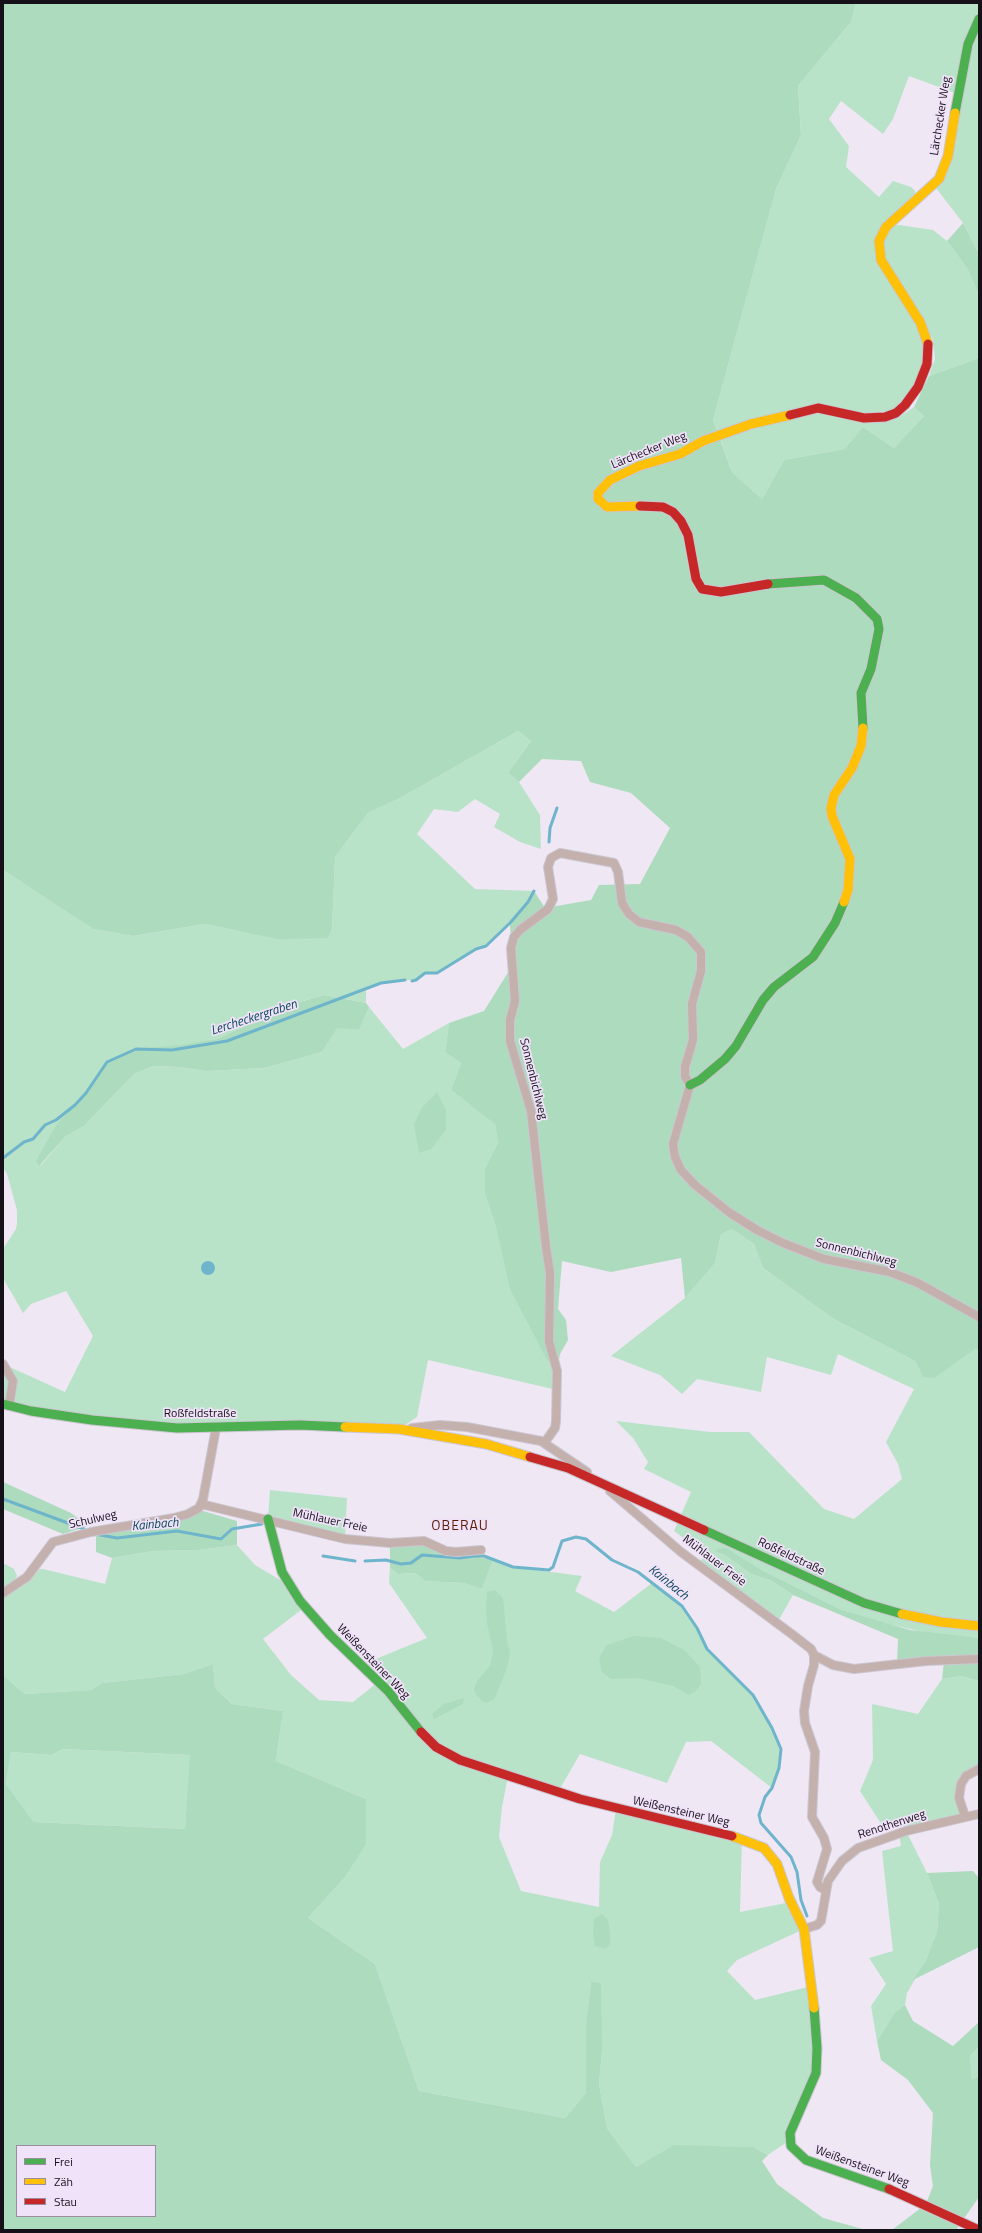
<!DOCTYPE html>
<html>
<head>
<meta charset="utf-8">
<style>
	body { margin:0 }
	#map { position:relative; width:982px; height:2233px; overflow:hidden; background:#efe7f4; font-family:"Titillium Web",sans-serif }
	canvas { display:block }
	.frame { position:absolute; inset:0; border:4px solid #161119; pointer-events:none }
	.legend { position:absolute; left:16px; top:2145px; width:140px; height:72px; box-sizing:border-box; background:#f0e2f9; border:1px solid #998e9f; margin:0; padding:5px 7px; list-style:none; font-size:12px; color:#161119 }
	.legend li { display:flex; align-items:center; gap:8px; height:20px }
	.legend b { width:20px; border:1px solid #998e9f }
</style>
</head>
<body>
<div id="map">
<canvas width="982" height="2233"></canvas>
<div class="frame"></div>
<ul class="legend">
<li><b style="height:5px;background:#4caf50"></b>Frei</li>
<li><b style="height:5px;background:#ffc107"></b>Zäh</li>
<li><b style="height:5px;background:#c62828"></b>Stau</li>
</ul>
</div>
<script>
const g = document.querySelector('canvas').getContext('2d');
g.lineJoin = 'round';
function fill(path, color) { g.fillStyle = color; g.fill(path, 'evenodd'); }
const poly = rows => new Path2D(rows.map(r => 'M' + r).join(''));
function strokePath(path, color, width, dash) { g.strokeStyle = color; g.lineWidth = width; g.lineCap = dash ? 'butt' : 'round'; g.setLineDash(dash || []); g.stroke(path); }
function drawText(font, color, halo, rows, align = 'center') {
  g.font = font + ' "Titillium Web",sans-serif'; g.lineWidth = 3.5; g.setLineDash([]); g.textBaseline = 'middle'; g.strokeStyle = halo; g.fillStyle = color; for (const [text, x, y, turn = 0] of rows) {
    g.save(); g.translate(x, y); g.rotate((+turn || 0) * Math.PI / 180); g.textAlign = isNaN(turn) ? turn : align; if (halo) g.strokeText(text, 0, 0); g.fillText(text, 0, 0); g.restore();
  }
}
fill(poly([
	[856,3,979,3,979,13,955,93,909,76,893,119,883,134,841,101,829,119,849,146,846,167,879,197,893,181,911,187,915,191,915,195,876,241,917,322,927,354,915,386,896,410,859,414,829,407,717,431,713,420,776,189,801,135,798,86,851,22],
	[979,24,979,254,963,223,936,188,962,80],
	[899,225,933,230,947,241,967,268,979,295,979,358,929,376,935,359,933,339,883,255,885,234,891,226],
	[914,407,924,416,894,448,863,427,844,449,784,460,762,499,732,472,720,438,811,413,896,419],
	[518,731,531,741,508,773,519,782,540,815,541,849,520,842,494,827,500,814,475,799,458,812,434,809,417,834,475,889,534,891,528,902,510,923,486,946,476,949,437,973,425,973,416,980,393,980,366,989,366,1003,324,995,290,1005,217,1039,107,1062,86,1093,58,1122,40,1166,65,1137,84,1126,134,1074,153,1066,178,1067,206,1071,264,1068,322,1052,337,1027,359,1030,369,1007,403,1049,449,1023,445,1052,461,1063,451,1090,495,1123,498,1143,485,1168,485,1193,497,1231,557,1371,557,1390,428,1360,417,1417,399,1429,177,1428,3,1404,3,1364,65,1392,93,1336,66,1291,31,1304,23,1313,3,1278,3,1249,16,1229,17,1224,17,1210,7,1174,3,1167,3,870,93,929,133,936,205,924,234,930,328,938,332,929,335,857,368,813,402,797],
	[732,1229,754,1244,763,1268,832,1318,915,1361,923,1377,975,1349,979,1349,979,1638,931,1634,872,1620,842,1610,762,1570,726,1549,716,1552,725,1555,751,1574,770,1580,793,1595,777,1623,698,1565,705,1554,674,1531,691,1492,644,1469,648,1462,633,1438,616,1421,710,1432,749,1432,824,1509,854,1519,902,1479,898,1464,886,1442,914,1389,838,1354,831,1375,767,1357,761,1392,697,1379,682,1394,660,1375,611,1356,685,1298,715,1263,721,1234],
	[270,1490,347,1498,345,1539,268,1519],
	[237,1545,255,1565,287,1584,305,1607,263,1639,291,1675,319,1700,353,1702,378,1682,361,1665,427,1638,389,1583,390,1568,398,1574,415,1573,425,1581,464,1583,482,1589,493,1560,513,1567,582,1576,575,1591,614,1612,652,1583,682,1606,697,1628,707,1649,753,1695,772,1728,781,1749,779,1768,772,1788,711,1741,686,1742,667,1783,580,1754,558,1792,508,1776,502,1807,499,1837,521,1891,599,1907,600,1862,612,1835,616,1809,742,1838,740,1912,791,1902,804,1929,737,1960,727,1971,755,2000,812,1986,817,2061,790,2140,768,2155,753,2147,674,2146,636,2167,607,2128,599,2084,602,2051,591,1982,586,2025,586,2093,565,2118,419,2091,375,1964,308,1918,344,1878,366,1799,276,1761,283,1711,232,1704,215,1688,213,1664,184,1674,102,1683,91,1690,25,1694,3,1675,3,1593,32,1570,43,1569,105,1584,112,1558,153,1551,198,1550],
	[3,1563,14,1569,17,1576,13,1583,3,1589],
	[961,1676,979,1681,979,1769,961,1785,965,1816,906,1831,927,1873,939,1904,937,1932,925,1962,907,1993,905,2005,895,2012,877,2041,871,2006,886,1984,869,1958,893,1951,882,1851,901,1846,899,1833,905,1831,901,1820,882,1825,860,1791,873,1760,872,1704,918,1714,942,1679],
	[63,1749,191,1755,185,1829,34,1822,6,1784,11,1752,51,1755],
	[979,2047,979,2076,972,2081,970,2056]
]), '#b9e3c8');
fill(poly([
	[3,3,856,3,851,22,798,86,801,135,776,189,713,420,732,472,762,499,784,460,844,449,863,427,894,448,924,416,914,407,929,376,979,358,979,1349,975,1349,934,1378,923,1377,915,1361,832,1318,763,1268,754,1244,732,1229,721,1234,715,1263,685,1298,681,1258,611,1272,562,1261,558,1309,566,1320,568,1340,560,1354,557,1371,546,1358,510,1289,497,1231,485,1193,485,1168,498,1143,495,1124,451,1090,461,1063,445,1052,449,1023,484,1011,512,966,510,923,528,902,534,891,545,908,591,900,599,885,640,884,670,828,631,793,590,782,581,761,542,759,519,782,508,773,531,741,518,731,402,797,368,813,335,857,332,929,328,938,278,939,205,924,133,936,93,929,3,870],
	[963,223,979,254,979,295,967,268,947,241],
	[324,995,366,1003,369,1007,359,1030,337,1028,322,1052,264,1068,206,1071,178,1067,153,1066,134,1074,84,1126,65,1137,39,1166,36,1161,58,1122,86,1093,107,1062,136,1049,181,1045,217,1039,290,1005],
	[437,1092,446,1110,446,1130,431,1149,419,1153,414,1125,421,1109],
	[3,1482,71,1513,88,1526,63,1534,3,1509],
	[203,1511,237,1521,237,1545,198,1550,153,1551,112,1558,96,1552,96,1534,174,1522],
	[416,1541,456,1552,493,1560,482,1589,464,1583,425,1581,415,1573,398,1574,390,1568,390,1543],
	[726,1548,762,1570,842,1610,910,1630,979,1638,979,1681,961,1676,942,1679,944,1661,897,1664,898,1639,793,1595,770,1580,751,1574,725,1555,716,1552,717,1549],
	[495,1590,503,1598,507,1641,510,1653,507,1668,494,1700,485,1703,477,1696,474,1689,477,1681,490,1666,493,1651,487,1623,486,1605,487,1592],
	[633,1636,661,1638,684,1650,700,1667,701,1684,696,1691,689,1695,673,1686,639,1678,611,1679,602,1672,599,1658,607,1645],
	[213,1664,215,1688,232,1704,283,1711,276,1761,366,1799,366,1844,344,1878,308,1918,375,1964,419,2091,565,2118,586,2093,586,2024,591,1982,601,1983,602,2051,599,2084,607,2128,636,2167,674,2145,753,2147,768,2155,762,2161,777,2184,823,2218,866,2230,3,2230,3,1675,25,1694,91,1690,102,1683,184,1674],
	[63,1749,190,1755,185,1829,34,1822,6,1784,11,1752,51,1755],
	[17,2146,155,2146,155,2216,17,2216],
	[464,1698,463,1704,434,1719,432,1714,444,1704],
	[973,1871,979,1878,979,1947,913,1980,925,1962,937,1932,939,1904,927,1873],
	[602,1914,608,1920,610,1933,610,1944,605,1949,595,1946,593,1931,594,1919],
	[905,2005,913,2021,953,2046,979,2022,979,2047,970,2056,972,2080,979,2076,979,2197,956,2230,892,2230,926,2204,933,2186,930,2165,933,2113,908,2080,881,2060,877,2041,895,2012]
]), '#addbbe');
fill(poly([
	'201 1268a7 7 0 1 1 14 0a7 7 0 1 1-14 0Z'
]), '#6eb5cc');
strokePath(poly([
	[549,842,550,828,557,808],
	[412,981,416,980,425,973,437,973,476,949,486,946,510,923,528,902,534,891],
	[3,1158,24,1142,33,1139,45,1125,56,1120,75,1105,86,1093,107,1062,136,1049,172,1050,227,1041,381,983,405,980],
	[3,1499,84,1529],
	[95,1534,117,1538,177,1531,221,1539,232,1529,262,1524],
	[323,1556,355,1561],
	[365,1561,386,1560,401,1564,411,1563,422,1555,460,1558,474,1556,484,1556,513,1567,549,1570,553,1567,562,1541,576,1537,586,1539,612,1560,638,1572,682,1606,697,1628,707,1649,753,1695,772,1728,781,1749,779,1768,772,1788,765,1797,759,1815,761,1823,791,1857,797,1872,801,1900,807,1916]
]), '#6eb5cc', 3);
const street = poly([
	[3,1364,13,1381,9,1406],
	[412,1428,440,1425,467,1427,541,1441,587,1472],
	[545,1442,555,1428,556,1421,557,1371,549,1341,550,1273,546,1247,531,1111,510,1041,510,1020,515,1001,511,948,514,937,520,930,548,909,553,899,548,867,551,858,560,853,614,863,618,872,622,903,629,914,639,922,676,930,688,937,701,952,701,971,692,1004,693,1040,685,1067,685,1076,690,1085,673,1144,675,1157,681,1170,695,1185,730,1213,757,1230,783,1243,824,1259,890,1272,918,1283,979,1317],
	[610,1491,681,1552,793,1635,811,1649,814,1655,833,1665,854,1669,926,1661,979,1659],
	[201,1504,345,1539,390,1543,424,1541,446,1551,456,1552,481,1550],
	[3,1593,27,1577,53,1542,91,1532,174,1518,188,1514,199,1508,203,1499,216,1428],
	[814,1655,814,1665,808,1686,804,1711,805,1723,815,1752,812,1817,824,1838,827,1849,817,1882,820,1887,825,1890],
	[965,1816,959,1798,961,1784,966,1776,979,1769],
	[804,1929,817,1925,821,1921,828,1881,842,1861,858,1848,906,1831,979,1814]
]);
const fast = poly([
	[955,113,968,44,979,19],
	[768,584,824,580,856,598,877,619,879,629,871,669,861,693,863,728],
	[690,1085,700,1080,725,1059,736,1046,763,1000,774,987,813,957,835,923,844,902],
	[3,1404,31,1411,92,1420,177,1428,300,1425,345,1427],
	[268,1519,282,1572,300,1601,330,1635,388,1691,421,1732],
	[704,1530,864,1603,902,1614],
	[814,2008,817,2048,816,2073,790,2133,791,2146,806,2160,889,2189]
]);
const slow = poly([
	[928,344,920,322,881,260,879,241,886,227,939,179,948,156,955,113],
	[640,506,607,507,598,499,598,493,610,480,639,466,680,454,703,441,751,424,790,415],
	[844,902,848,890,850,859,832,816,831,808,834,795,852,768,861,746,863,728],
	[345,1427,399,1429,486,1444,530,1457],
	[902,1614,941,1622,979,1626],
	[732,1836,764,1848,777,1864,789,1898,804,1929,814,2008]
]);
const jam = poly([
	[790,415,818,408,864,418,885,417,896,413,905,405,918,387,927,364,928,344],
	[640,506,663,507,673,512,681,521,688,535,696,579,702,589,721,592,768,584],
	[530,1457,568,1468,704,1530],
	[421,1732,436,1747,460,1760,580,1799,732,1836],
	[889,2189,979,2230]
]);
strokePath(street, '#cbc6d0', 10);
strokePath(fast, '#cbc6d0', 11);
strokePath(slow, '#cbc6d0', 11);
strokePath(jam, '#cbc6d0', 11);
strokePath(street, '#c4b0ac', 8);
strokePath(fast, '#4caf50', 9);
strokePath(slow, '#ffc107', 9);
strokePath(jam, '#c62828', 9);
drawText('12px', '#161119', '#f0e2f9', [
	["Lärchecker Weg",941,116,-81],
	["Lärchecker Weg",649,451,-22],
	["Sonnenbichlweg",533,1079,76],
	["Sonnenbichlweg",856,1253,14],
	["Roßfeldstraße",200,1414],
	["Schulweg",93,1520,-13],
	["Mühlauer Freie",330,1521,12],
	["Roßfeldstraße",791,1557,25],
	["Mühlauer Freie",714,1561,37],
	["Weißensteiner Weg",373,1662,46],
	["Weißensteiner Weg",681,1812,13],
	["Renothenweg",892,1825,-18],
	["Weißensteiner Weg",862,2167,20]
]);
drawText('italic 13px', '#0a4856', '#f0e2f9', [
	["Lercheckergraben",254,1018,-18],
	["Kainbach",155,1525,-5],
	["Kainbach",668,1583,39]
]);
g.letterSpacing = '1px';
drawText('14px', '#5d1c08', '#f0e2f9', [
	["OBERAU",460,1527]
]);
g.letterSpacing = '0px';
</script>
</body>
</html>
